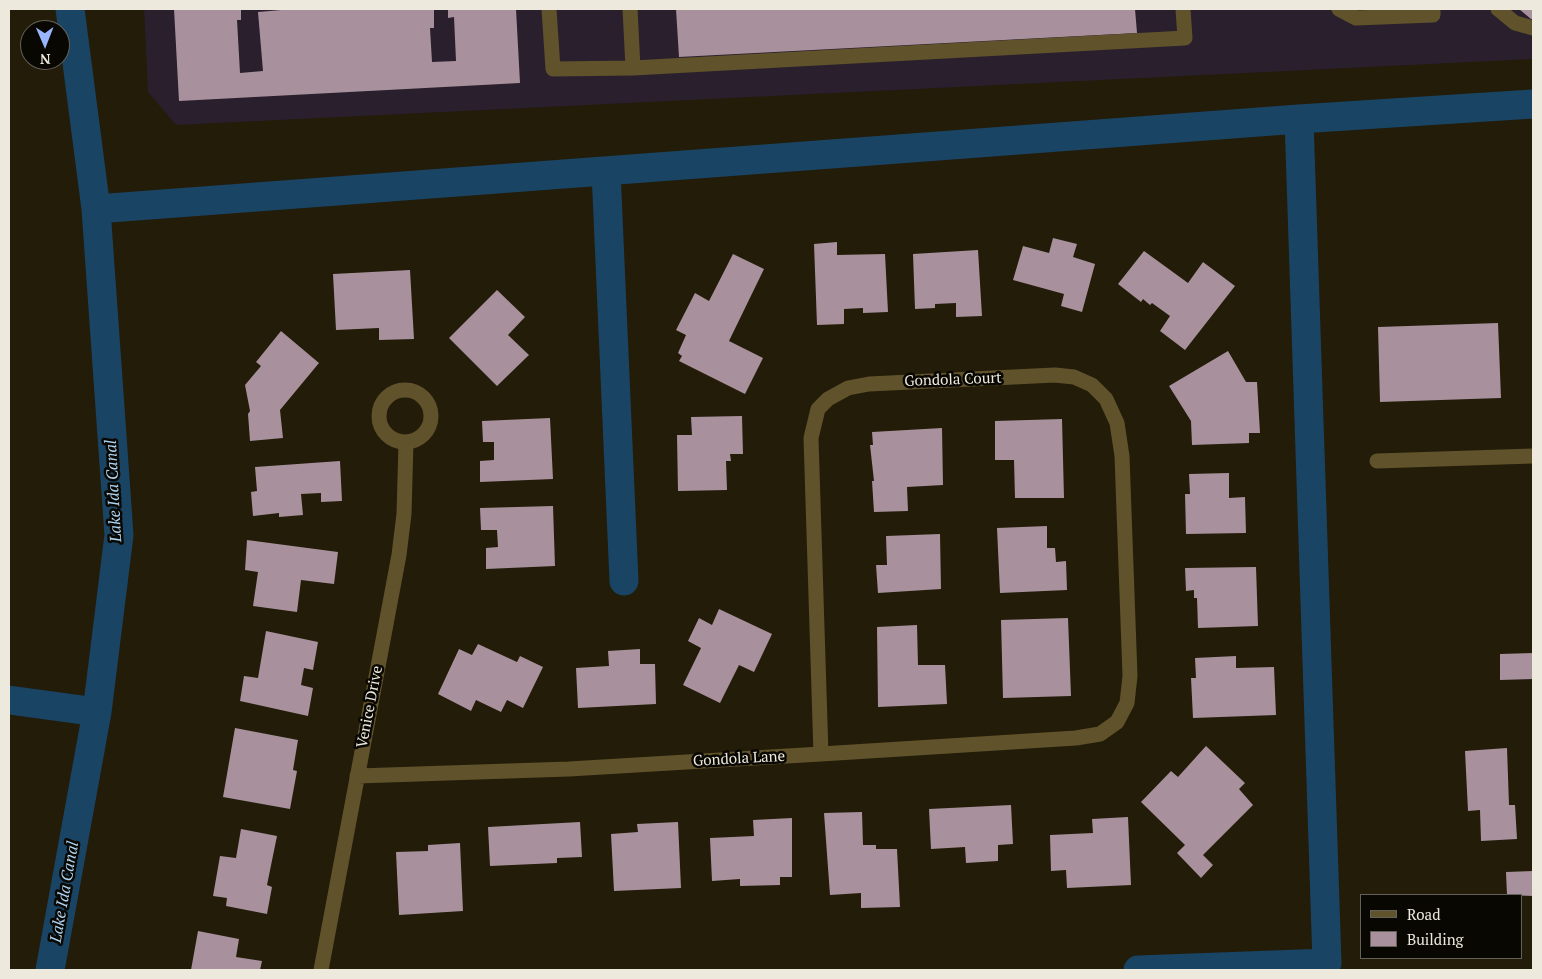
<!DOCTYPE html>
<html>
<head>
<meta charset="utf-8">
<style>
	body { margin:0 }
	#map { position:relative; width:1542px; height:979px; overflow:hidden; background:#221c09; font-family:"PT Serif",serif }
	canvas { display:block }
	.frame { position:absolute; inset:0; border:10px solid #ede9dd; pointer-events:none }
	.legend { position:absolute; left:1360px; top:894px; width:162px; height:65px; box-sizing:border-box; background:#090702; border:1px solid #64615a; margin:0; padding:6px 9px; list-style:none; font-size:15px; color:#ede9dd }
	.legend li { display:flex; align-items:center; gap:10px; height:25px }
	.legend b { width:25px; border:1px solid #64615a }
	.north { position:absolute; left:20px; top:20px; width:50px; height:50px; box-sizing:border-box; background:#090702; border:1px solid #64615a; border-radius:50%; rotate:179deg; font-size:14px; font-weight:700; line-height:20px; text-align:center; color:#ede9dd }
	.north::after { content:''; display:block; margin:auto; width:18px; height:22px; background:#99b5fd; clip-path:polygon(50% 0,100% 100%,50% 72%,0 100%) }
</style>
</head>
<body>
<div id="map">
<canvas width="1542" height="979"></canvas>
<div class="frame"></div>
<ul class="legend">
<li><b style="height:6px;background:#60522b"></b>Road</li>
<li><b style="height:14px;background:#a8919d"></b>Building</li>
</ul>
<div class="north">N</div>
</div>
<script>
const g = document.querySelector('canvas').getContext('2d');
g.lineJoin = 'round';
function fill(path, color) { g.fillStyle = color; g.fill(path, 'evenodd'); }
const poly = rows => new Path2D(rows.map(r => 'M' + r).join(''));
function strokePath(path, color, width, dash) { g.strokeStyle = color; g.lineWidth = width; g.lineCap = dash ? 'butt' : 'round'; g.setLineDash(dash || []); g.stroke(path); }
function drawText(font, color, halo, rows, align = 'center') {
  g.font = font + ' "PT Serif",serif'; g.lineWidth = 5; g.setLineDash([]); g.textBaseline = 'middle'; g.strokeStyle = halo; g.fillStyle = color; for (const [text, x, y, turn = 0] of rows) {
    g.save(); g.translate(x, y); g.rotate((+turn || 0) * Math.PI / 180); g.textAlign = isNaN(turn) ? turn : align; if (halo) g.strokeText(text, 0, 0); g.fillText(text, 0, 0); g.restore();
  }
}
fill(poly([
	[144,9,1533,9,1533,59,176,125,148,92]
]), '#2a1f2d');
strokePath(poly([
	[606,171,624,581],
	[96,209,1299,119,1533,104],
	[9,700,97,712],
	[50,970,97,712,119,535,96,209,70,9],
	[1138,970,1327,963,1299,119]
]), '#1a4464', 29);
fill(poly([
	[174,9,241,9,241,20,237,20,240,73,263,71,258,12,293,9,434,9,434,28,430,28,432,62,456,61,454,17,448,18,448,9,516,9,520,83,179,101],
	[676,9,1135,9,1137,33,679,57],
	[1519,9,1533,9,1533,19,1531,19],
	[1053,238,1077,244,1073,257,1095,264,1082,312,1061,306,1064,294,1013,280,1023,246,1049,253],
	[837,242,837,255,885,254,888,312,863,313,863,308,844,309,844,324,817,325,814,244],
	[978,250,982,316,956,317,956,303,935,304,935,308,915,309,913,254],
	[1144,251,1188,283,1203,262,1235,286,1185,350,1160,331,1170,316,1152,303,1150,305,1143,299,1141,302,1118,284],
	[733,254,764,269,729,341,763,358,745,394,679,361,682,356,678,353,686,335,676,330,695,293,709,301],
	[410,270,414,339,379,340,379,328,336,330,333,274],
	[497,290,525,317,508,335,529,355,497,386,449,338],
	[1498,323,1501,398,1380,402,1378,327],
	[281,331,319,363,280,410,283,438,250,441,248,414,250,411,245,385,261,366,256,362],
	[1228,351,1246,382,1257,382,1260,433,1249,433,1249,443,1192,445,1191,421,1169,386],
	[742,416,743,454,730,454,731,461,726,461,727,490,678,491,677,435,692,435,691,417],
	[550,418,553,479,480,482,480,461,494,460,494,442,483,442,482,421],
	[1062,419,1064,498,1015,498,1014,460,995,460,995,421],
	[942,428,943,485,907,487,908,511,874,512,872,481,874,481,870,445,873,445,872,432],
	[340,461,342,501,321,502,321,493,301,494,303,515,279,517,279,513,253,516,251,492,257,491,255,467],
	[1229,473,1229,498,1245,497,1246,533,1186,534,1185,494,1190,494,1189,474],
	[553,506,555,566,486,569,486,548,498,547,497,530,481,530,480,508],
	[1047,526,1047,548,1055,548,1056,562,1066,561,1067,590,1000,593,997,528],
	[940,534,941,589,878,593,876,565,887,565,886,536],
	[247,540,338,552,334,584,301,580,297,612,253,606,258,572,245,570],
	[1256,567,1258,626,1198,628,1197,598,1194,598,1194,590,1186,591,1185,568],
	[719,609,772,634,754,672,739,665,720,703,683,685,701,648,688,641,699,618,712,625],
	[1068,618,1071,696,1003,698,1001,620],
	[917,625,918,665,945,665,947,704,878,707,877,627],
	[266,631,318,642,313,670,304,668,301,685,313,688,308,716,240,701,244,676,258,678],
	[478,644,517,662,520,656,543,667,523,708,507,700,501,712,476,700,471,711,438,694,459,649,472,655],
	[640,649,640,664,655,664,656,704,578,708,576,668,609,666,608,651],
	[1533,653,1533,679,1500,680,1500,654],
	[1236,656,1236,668,1274,667,1276,715,1193,718,1191,678,1196,678,1195,658],
	[235,728,298,740,293,770,297,771,290,809,223,797],
	[1206,746,1245,783,1239,789,1253,805,1203,855,1213,865,1201,878,1177,853,1185,845,1141,802,1171,771,1178,777],
	[1507,748,1509,805,1515,805,1517,839,1481,841,1480,810,1468,811,1465,751],
	[1011,805,1013,844,998,845,998,861,966,863,965,847,931,849,929,809],
	[862,812,863,845,876,845,876,849,897,849,900,907,861,908,861,893,830,895,824,813],
	[1128,817,1131,885,1067,888,1066,870,1051,871,1050,835,1093,833,1092,819],
	[792,818,792,877,780,877,780,885,740,886,740,879,712,881,710,838,754,836,753,820],
	[580,822,582,857,557,858,557,863,490,866,488,827],
	[678,822,681,888,614,891,611,834,638,832,637,824],
	[241,829,277,836,267,885,272,887,267,914,226,906,227,898,213,896,220,856,236,858],
	[460,843,463,911,399,915,396,852,428,851,428,845],
	[1533,871,1533,896,1507,895,1506,872],
	[198,931,239,939,236,957,262,961,260,970,191,970]
]), '#a8919d');
strokePath(poly([
	[1532,400,1533,400]
]), '#817c6d', 3, [1, 4]);
strokePath(poly([
	[549,9,553,69,633,68,630,9],
	[1339,9,1356,18,1433,15,1433,9],
	[1498,9,1515,23,1533,28],
	[633,68,1185,38,1183,9],
	'379 416a26 26 0 1 1 52 0a26 26 0 1 1-52 0Z',
	[1377,461,1533,456],
	[357,776,569,769,821,754,1076,738,1100,734,1117,722,1127,703,1130,676,1122,456,1117,423,1106,399,1092,385,1074,377,1055,375,869,384,848,388,828,399,818,409,811,438,821,754],
	[321,970,399,555,404,514,406,442]
]), '#60522b', 15);
drawText('15px', '#ede9dd', '#090702', [
	["Gondola Court",953,380,-2],
	["Venice Drive",370,707,-79],
	["Gondola Lane",739,759,-3]
]);
drawText('italic 16px', '#aed4f5', '#090702', [
	["Lake Ida Canal",114,491,-93],
	["Lake Ida Canal",65,892,-80]
]);
</script>
</body>
</html>
